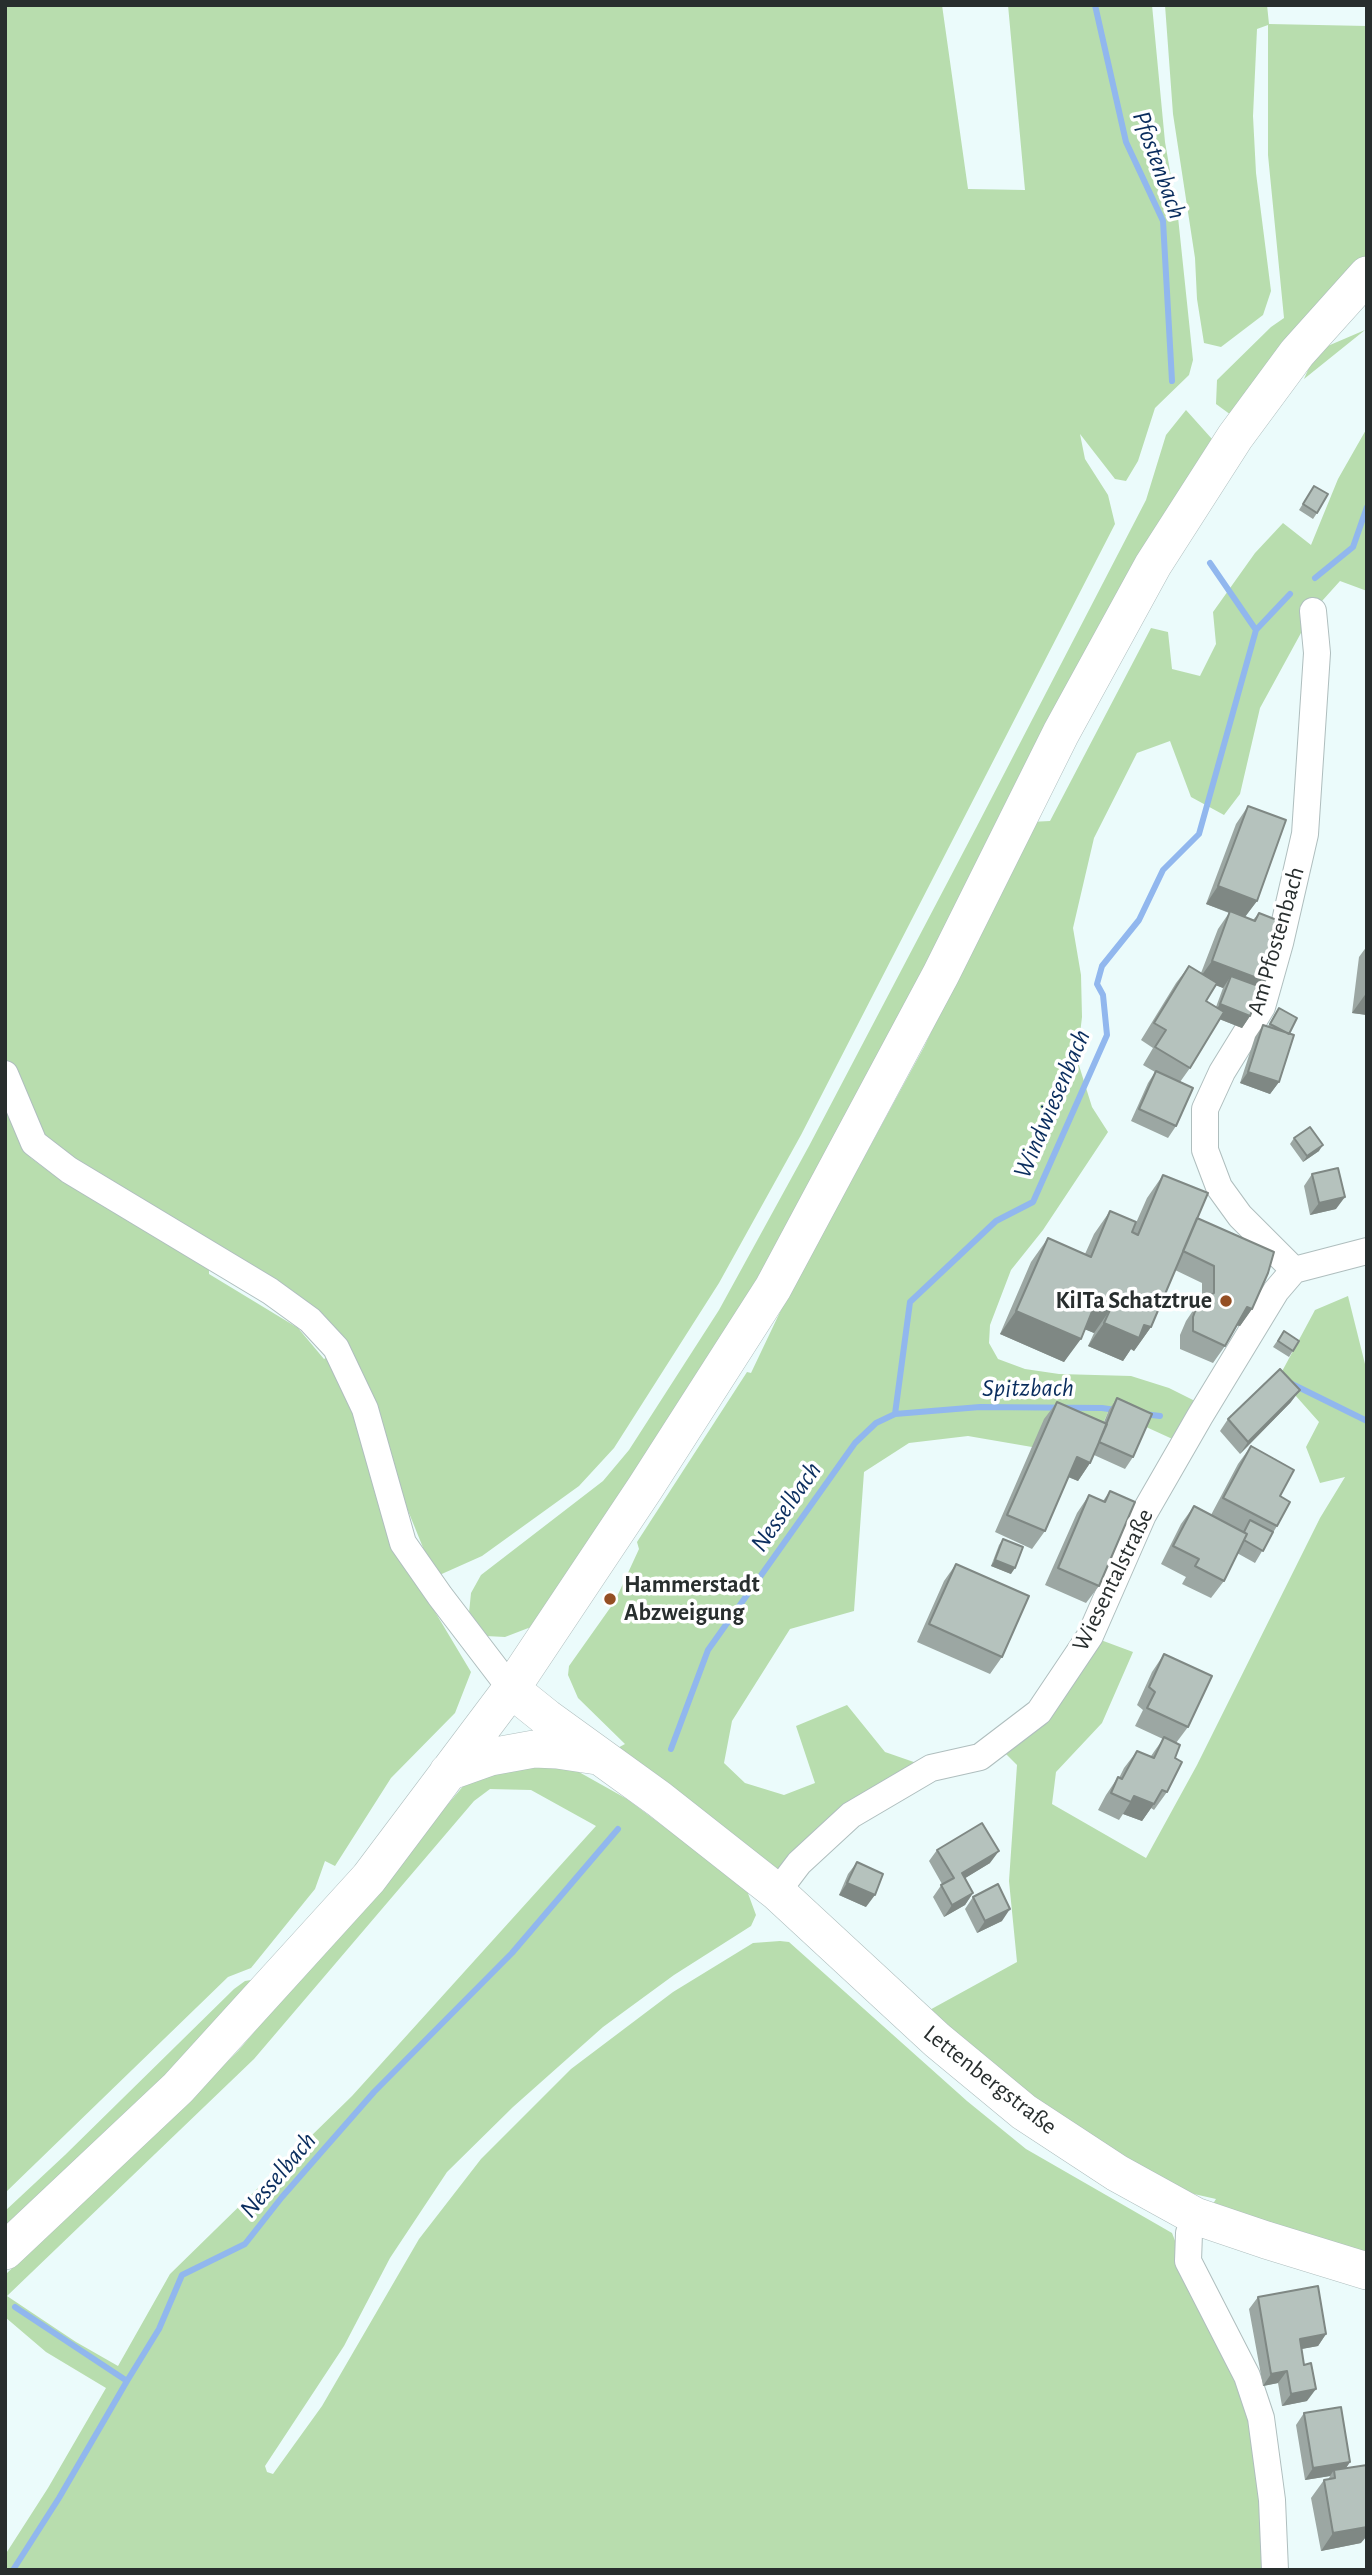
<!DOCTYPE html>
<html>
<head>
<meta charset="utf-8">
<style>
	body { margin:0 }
	#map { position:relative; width:1372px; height:2575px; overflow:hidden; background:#ebfbfb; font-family:"Alegreya Sans",sans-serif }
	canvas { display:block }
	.frame { position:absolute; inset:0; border:7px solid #282e2e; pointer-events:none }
</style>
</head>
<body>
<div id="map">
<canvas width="1372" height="2575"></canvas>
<div class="frame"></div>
</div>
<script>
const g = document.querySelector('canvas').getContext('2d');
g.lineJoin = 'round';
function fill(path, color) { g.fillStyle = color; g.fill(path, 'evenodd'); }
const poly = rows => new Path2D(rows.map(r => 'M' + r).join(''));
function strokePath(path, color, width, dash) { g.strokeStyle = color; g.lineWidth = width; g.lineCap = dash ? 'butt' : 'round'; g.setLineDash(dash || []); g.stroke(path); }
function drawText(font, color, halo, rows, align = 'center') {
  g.font = font + ' "Alegreya Sans",sans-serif'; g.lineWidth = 7; g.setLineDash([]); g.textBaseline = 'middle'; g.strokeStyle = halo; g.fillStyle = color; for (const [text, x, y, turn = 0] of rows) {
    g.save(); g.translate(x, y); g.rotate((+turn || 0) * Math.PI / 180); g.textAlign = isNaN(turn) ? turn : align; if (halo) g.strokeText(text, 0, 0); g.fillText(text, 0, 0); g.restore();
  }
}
fill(poly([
	[5,5,942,5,968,189,1025,190,1008,5,1152,5,1165,142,1178,217,1193,360,1189,375,1155,408,1138,461,1126,481,1115,479,1080,434,1085,459,1108,495,1115,524,801,1135,719,1283,614,1448,579,1486,482,1556,435,1577,387,1459,366,1461,395,1545,471,1672,455,1713,391,1778,335,1866,325,1861,315,1889,251,1968,228,1977,5,2193,5,1097,31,1158,59,1179,209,1264,209,1274,298,1328,324,1359,343,1348,154,1210,41,1136,5,1077],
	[1165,5,1267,5,1269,24,1367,26,1367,260,1231,415,1216,404,1217,380,1271,327,1284,318,1268,155,1268,25,1257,29,1253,116,1256,173,1271,291,1263,315,1221,347,1204,343,1197,299,1195,258,1173,114],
	[1365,330,1304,379,1316,351],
	[1186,410,1212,439,802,1202,714,1355,531,1627,505,1637,486,1636,469,1613,471,1593,481,1575,603,1481,629,1450,719,1310,809,1146,976,828,1146,500,1166,435],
	[1367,428,1367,591,1340,581,1313,611,1260,708,1240,794,1224,815,1191,797,1170,741,1137,753,1094,838,1073,928,1081,975,1082,1017,1077,1059,1092,1107,1108,1132,1043,1230,1011,1270,990,1325,989,1343,998,1359,1025,1369,1059,1374,1131,1376,1169,1388,1197,1402,1179,1442,1109,1410,1095,1442,1032,1447,968,1436,909,1443,864,1472,854,1611,790,1629,732,1721,724,1763,745,1783,784,1795,815,1783,796,1726,847,1705,885,1752,931,1768,851,1815,777,1892,601,1757,625,1744,578,1698,568,1675,569,1666,615,1601,639,1549,637,1542,747,1372,751,1373,781,1310,924,1047,1030,822,1050,821,1151,628,1168,632,1172,669,1200,676,1216,644,1213,612,1255,553,1283,523,1311,545,1338,479],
	[1348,1296,1367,1372,1367,2259,1211,2207,1216,2199,1194,2194,1133,2166,1048,2118,926,2012,1017,1962,1009,1881,1017,1765,998,1746,1090,1636,1133,1652,1102,1723,1056,1772,1052,1804,1146,1858,1197,1765,1320,1518,1345,1477,1320,1483,1306,1447,1319,1422,1279,1377,1315,1310],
	[524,1759,570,1767,627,1799,746,1888,756,1915,751,1926,674,1975,603,2027,513,2107,447,2172,390,2258,344,2346,265,2466,267,2472,273,2474,322,2406,419,2239,481,2159,571,2069,673,1992,753,1943,780,1941,789,1942,967,2101,1026,2149,1172,2233,1210,2330,1250,2400,1266,2570,5,2570,5,2555,48,2488,106,2388,46,2352,5,2317,5,2275,238,2051,465,1784],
	[490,1789,531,1790,596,1826,352,2096,170,2274,118,2366,76,2342,7,2296,254,2059,474,1801],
	[257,1979,210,2033,5,2234,5,2211,65,2155,234,1989,245,1981]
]), '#b8ddae');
strokePath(poly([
	[1095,5,1126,142,1163,221,1172,381],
	[1210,563,1256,630],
	[1315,578,1353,547,1367,507],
	[1290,1383,1367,1421],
	[895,1414,910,1302,996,1221,1033,1202,1107,1035,1103,995,1097,984,1102,966,1139,920,1163,870,1199,834,1256,630,1290,594],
	[1144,1414,1160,1416],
	[671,1749,708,1650,855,1443,876,1423,895,1414,980,1407,1102,1408,1116,1410],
	[15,2307,127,2381],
	[13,2570,59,2498,127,2381,159,2329,182,2275,245,2244,282,2197,374,2092,512,1953,618,1829]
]), '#91b7ee', 6);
const street = poly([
	[5,1074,34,1143,69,1170,270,1291,310,1320,336,1348,365,1409,403,1543,440,1596,511,1689],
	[1294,1270,1240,1216,1219,1187,1205,1150,1205,1109,1222,1072,1262,1007,1280,943,1305,834,1317,653,1313,611],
	[777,1892,799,1863,851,1815,931,1768,980,1757,1039,1712,1090,1636,1143,1515,1200,1416,1276,1291,1294,1270,1367,1251],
	[1195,2216,1189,2233,1188,2261,1247,2376,1261,2418,1272,2500,1275,2570]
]);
const secondary = poly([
	[511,1689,547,1718,659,1799,777,1892,937,2040,1024,2112,1117,2173,1195,2216,1266,2240,1367,2271],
	[448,1772,490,1757,534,1749,557,1750,597,1756],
	[5,2251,178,2088,369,1878,511,1689,645,1488,773,1288,941,974,1061,733,1153,565,1235,437,1297,353,1367,275]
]);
strokePath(street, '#afbebe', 28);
strokePath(secondary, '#afbebe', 38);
strokePath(street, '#fff', 26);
strokePath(secondary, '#fff', 37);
fill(poly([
	[1314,486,1317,513,1313,519,1299,510],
	[1248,806,1257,901,1245,917,1253,920,1259,913,1261,987,1250,1016,1242,1028,1219,1019,1190,1068,1180,1082,1176,1126,1168,1138,1131,1121,1148,1083,1155,1072,1143,1065,1153,1048,1141,1040,1176,983,1189,966,1201,973,1218,929,1229,913,1206,904,1236,824],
	[1216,985,1223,988,1216,1007,1206,1001],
	[1367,946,1367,1015,1352,1013,1359,957],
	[1279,1008,1289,1033,1279,1082,1270,1094,1240,1083,1255,1037,1263,1025,1268,1026],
	[1294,1138,1319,1151,1303,1162,1290,1144],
	[1312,1174,1336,1209,1310,1215,1304,1186],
	[1163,1175,1197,1218,1252,1309,1240,1326,1237,1325,1225,1346,1213,1363,1180,1349,1180,1335,1186,1321,1198,1303,1202,1301,1202,1283,1175,1270,1151,1327,1134,1351,1131,1349,1123,1361,1088,1346,1094,1333,1085,1329,1064,1362,1000,1334,1031,1262,1048,1238,1085,1254,1094,1234,1110,1211,1132,1232,1147,1198],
	[1284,1331,1299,1341,1289,1357,1273,1347],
	[1117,1398,1133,1457,1125,1469,1094,1455,1090,1463,1078,1481,1068,1477,1045,1531,1032,1549,995,1532,1044,1419,1057,1402,1104,1422,1109,1410],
	[1291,1402,1240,1454,1220,1431,1228,1419],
	[1251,1446,1280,1496,1277,1526,1255,1563,1237,1553,1224,1581,1211,1598,1182,1584,1186,1577,1161,1564,1181,1524,1194,1506,1211,1515,1238,1464],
	[1110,1491,1099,1586,1086,1603,1045,1585,1077,1513,1089,1495,1103,1501],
	[1003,1539,1011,1574,991,1566,999,1545],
	[956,1564,1002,1657,990,1674,917,1642,944,1581],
	[1164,1654,1188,1727,1176,1743,1175,1758,1167,1792,1154,1810,1151,1808,1142,1821,1123,1814,1119,1820,1098,1810,1106,1795,1118,1777,1119,1778,1124,1768,1137,1751,1151,1756,1163,1739,1135,1726,1143,1710,1137,1705,1152,1672],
	[937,1850,990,1863,965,1878,973,1893,965,1905,944,1917,933,1897,942,1884,929,1861],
	[857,1862,866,1907,839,1895,848,1874],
	[973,1897,1002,1921,977,1933,965,1909],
	[1258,2297,1326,2334,1318,2346,1301,2349,1307,2401,1282,2406,1278,2383,1263,2386,1249,2309],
	[1304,2413,1350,2462,1346,2468,1361,2543,1321,2551,1311,2498,1324,2480,1328,2480,1330,2476,1305,2480,1296,2425]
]), '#9ca7a3');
fill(poly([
	[1218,886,1257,901,1244,918,1206,904],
	[1212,961,1265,981,1253,999,1231,976,1223,988,1199,979],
	[1367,992,1367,1015,1352,1013],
	[1220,1004,1250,1016,1242,1028,1212,1016],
	[1248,1072,1279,1082,1270,1094,1240,1083],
	[1323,1145,1319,1151,1303,1162,1307,1156],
	[1345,1197,1336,1209,1310,1215,1319,1203],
	[1095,1304,1110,1310,1094,1333,1079,1327],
	[1247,1307,1252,1309,1240,1326,1234,1325],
	[1016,1311,1081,1339,1064,1362,1000,1334],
	[1104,1323,1144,1325,1151,1327,1134,1351,1131,1349,1123,1361,1088,1346],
	[1300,1390,1291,1402,1240,1454,1248,1442],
	[1077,1457,1090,1463,1078,1481,1064,1475],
	[995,1560,1015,1568,1011,1574,991,1566],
	[1134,1796,1154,1804,1142,1821,1123,1814],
	[999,1851,990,1863,954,1885,962,1873],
	[847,1883,875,1895,866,1907,839,1895],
	[973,1893,965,1905,944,1917,952,1905],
	[1010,1909,1002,1921,977,1933,985,1921],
	[1326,2334,1318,2346,1291,2351,1300,2339],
	[1287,2371,1278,2383,1263,2386,1271,2374],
	[1316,2389,1307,2401,1282,2406,1291,2394],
	[1350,2462,1342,2474,1334,2470,1330,2476,1305,2480,1313,2468],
	[1367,2527,1367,2536,1361,2543,1321,2551,1333,2533]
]), '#7f8884');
const building = poly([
	[1314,486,1328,494,1317,513,1303,504,1314,486],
	[1248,806,1286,820,1257,901,1218,886,1248,806],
	[1230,911,1255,921,1259,913,1287,924,1265,981,1212,961,1230,911],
	[1189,966,1217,983,1206,1001,1224,1012,1190,1068,1155,1047,1166,1030,1154,1023,1189,966],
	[1231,976,1261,987,1250,1016,1220,1004,1231,976],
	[1279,1008,1297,1018,1289,1034,1270,1024,1279,1008],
	[1263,1025,1294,1035,1279,1082,1248,1072,1263,1025],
	[1156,1071,1193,1088,1176,1126,1139,1109,1156,1071],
	[1310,1127,1323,1145,1307,1156,1294,1138,1310,1127],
	[1338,1168,1345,1197,1319,1203,1312,1174,1338,1168],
	[1163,1175,1208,1193,1151,1327,1144,1325,1139,1338,1104,1323,1110,1310,1095,1304,1081,1339,1016,1311,1048,1238,1091,1257,1110,1211,1136,1222,1132,1232,1138,1235,1163,1175],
	[1197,1218,1274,1252,1268,1273,1252,1309,1247,1307,1225,1346,1193,1331,1193,1317,1198,1303,1214,1293,1214,1266,1183,1251,1197,1218],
	[1284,1331,1299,1341,1293,1351,1278,1341,1284,1331],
	[1280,1369,1300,1390,1248,1442,1228,1419,1280,1369],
	[1117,1398,1152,1414,1133,1457,1099,1442,1117,1398],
	[1057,1402,1107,1424,1090,1463,1077,1457,1045,1531,1007,1515,1057,1402],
	[1251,1446,1294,1470,1280,1496,1290,1502,1277,1526,1223,1498,1251,1446],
	[1110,1491,1135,1502,1099,1586,1058,1568,1089,1495,1105,1502,1110,1491],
	[1194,1506,1247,1534,1224,1581,1195,1566,1199,1559,1173,1546,1194,1506],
	[1250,1520,1273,1532,1263,1551,1244,1540,1247,1534,1244,1532,1250,1520],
	[1003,1539,1023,1547,1015,1568,995,1560,1003,1539],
	[956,1564,1029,1596,1002,1657,929,1624,956,1564],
	[1164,1654,1212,1676,1188,1727,1147,1708,1155,1692,1149,1687,1164,1654],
	[1164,1737,1180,1745,1175,1758,1182,1762,1167,1792,1162,1790,1154,1804,1134,1796,1131,1802,1111,1793,1118,1777,1122,1779,1137,1751,1154,1758,1164,1737],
	[982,1823,999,1851,962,1873,973,1893,952,1905,941,1885,954,1878,937,1850,982,1823],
	[857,1862,883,1874,875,1895,847,1883,857,1862],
	[998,1884,1010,1909,985,1921,973,1897,998,1884],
	[1318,2286,1326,2334,1300,2339,1304,2365,1311,2363,1316,2389,1291,2394,1287,2371,1271,2374,1258,2297,1318,2286],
	[1341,2407,1350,2462,1313,2468,1304,2413,1341,2407],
	[1367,2465,1367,2527,1333,2533,1324,2480,1335,2478,1334,2470,1367,2465]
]);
fill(building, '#b5c2bd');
strokePath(building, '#7f8884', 2);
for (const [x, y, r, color] of [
	[1226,1301,7,"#944f24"],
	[610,1599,7,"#944f24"]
]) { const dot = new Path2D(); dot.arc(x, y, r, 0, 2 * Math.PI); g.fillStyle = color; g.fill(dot); strokePath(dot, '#fff', 2.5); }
drawText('24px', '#282e2e', '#fff', [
	["Am Pfostenbach",1276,941,-74],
	["Wiesentalstraße",1113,1580,-64],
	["Lettenbergstraße",990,2080,38]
]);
drawText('bold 24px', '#282e2e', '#fff', [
	["KiITa Schatztrue",1212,1301],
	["Hammerstadt",624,1585,"left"],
	["Abzweigung",624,1613,"left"]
], 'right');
drawText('italic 26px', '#0a2d5e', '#fff', [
	["Pfostenbach",1159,165,70],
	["Windwiesenbach",1052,1104,-67],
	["Spitzbach",1028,1388],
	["Nesselbach",786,1507,-55],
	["Nesselbach",278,2175,-50]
]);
</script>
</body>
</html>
